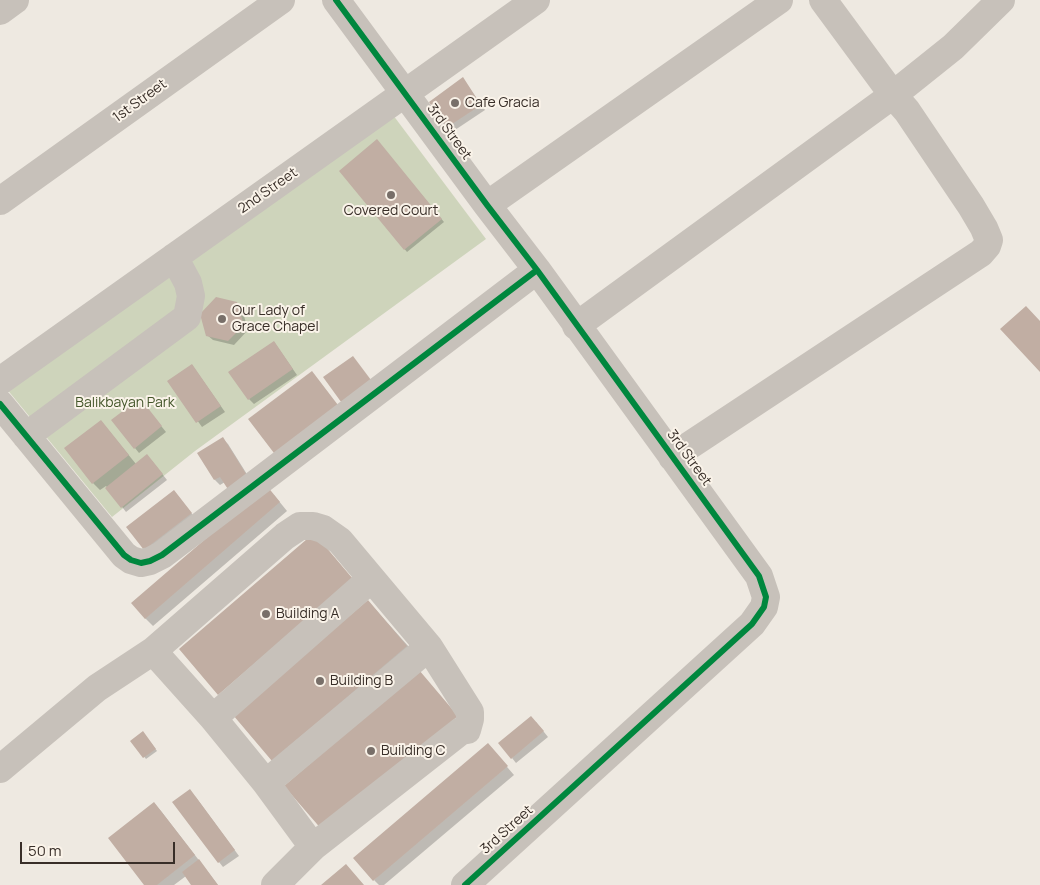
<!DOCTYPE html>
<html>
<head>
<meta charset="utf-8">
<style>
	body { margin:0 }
	#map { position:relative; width:1040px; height:885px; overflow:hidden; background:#eee9e1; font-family:Manrope,sans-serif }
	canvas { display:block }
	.scale { position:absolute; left:20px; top:842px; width:155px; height:22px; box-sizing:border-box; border:2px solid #382e28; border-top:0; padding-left:6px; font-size:15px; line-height:18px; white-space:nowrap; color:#382e28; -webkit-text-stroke:4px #faf3e9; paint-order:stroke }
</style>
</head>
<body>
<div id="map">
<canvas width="1040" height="885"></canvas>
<div class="scale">50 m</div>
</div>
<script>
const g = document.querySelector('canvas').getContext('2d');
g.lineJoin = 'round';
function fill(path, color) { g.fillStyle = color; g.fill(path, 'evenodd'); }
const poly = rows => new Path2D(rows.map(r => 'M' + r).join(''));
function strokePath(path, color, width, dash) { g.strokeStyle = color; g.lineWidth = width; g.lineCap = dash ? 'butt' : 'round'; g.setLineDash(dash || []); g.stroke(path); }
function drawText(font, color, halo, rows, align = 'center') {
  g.font = font + ' Manrope,sans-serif'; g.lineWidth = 4; g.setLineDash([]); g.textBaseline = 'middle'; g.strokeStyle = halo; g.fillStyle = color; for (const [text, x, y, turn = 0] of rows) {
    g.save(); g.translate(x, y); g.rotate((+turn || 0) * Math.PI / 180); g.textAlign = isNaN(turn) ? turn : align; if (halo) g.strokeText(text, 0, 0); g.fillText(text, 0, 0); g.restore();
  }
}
fill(poly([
	[393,115,486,239,195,451,112,517,6,388]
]), '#ced4bb');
fill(poly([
	[463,79,485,110,452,132,431,103],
	[379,143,444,222,407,252,341,171],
	[237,304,242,309,248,330,234,345,213,340,207,335],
	[274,342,297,375,254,404,249,399],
	[192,365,225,412,202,427,169,381],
	[140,400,166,432,139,453,135,448],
	[101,421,136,464,152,461,167,480,126,512,106,486,100,490,93,483],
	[223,439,228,444,255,487,225,482,220,485,215,480,199,454],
	[274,495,287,511,153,626,145,618],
	[178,496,196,519,150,554,128,527],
	[368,601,417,656,283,771],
	[536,722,548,737,516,763,512,758],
	[145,735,157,751,146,759,132,741],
	[495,753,514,775,384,885,379,885,374,880],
	[195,796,239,856,223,867,219,862],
	[154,803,161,811,218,885,193,885,186,876,174,885,146,885]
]), '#0003');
fill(poly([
	[463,77,481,105,446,128,429,102],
	[377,139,442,219,404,250,339,171],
	[216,297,237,302,244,325,228,341,206,336,200,314],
	[1026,306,1040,321,1040,372,1000,329],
	[274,341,293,369,248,400,228,372],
	[353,356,374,384,344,406,323,377],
	[192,364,221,406,196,423,167,381],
	[312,371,341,409,277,457,248,419],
	[140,398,162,426,134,449,111,420],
	[101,420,129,455,92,484,64,448],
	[223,437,251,482,231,494,220,477,214,480,197,453],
	[147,454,163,474,121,508,105,488],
	[267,486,280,502,145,619,131,603],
	[174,490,192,513,144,550,126,527],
	[314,533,353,579,218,695,179,649],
	[368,600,407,646,272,761,233,715],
	[419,670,458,716,323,831,284,786],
	[531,716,544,731,511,759,498,743],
	[143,731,156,749,143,758,130,741],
	[488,743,508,766,373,881,353,858],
	[190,789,235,850,218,863,172,802],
	[154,802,195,855,157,885,144,885,108,838],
	[199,859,218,885,191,885,182,872],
	[346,864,364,885,321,885]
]), '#c1aea3');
strokePath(poly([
	[336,0,487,205,537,270,759,576,766,597,764,607,752,624,465,885],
	[0,11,15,0],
	[0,201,281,0],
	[487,205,779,0],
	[576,326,893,95,953,47,1001,0],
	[0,381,536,0],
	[0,404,124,555,131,560,141,563,150,561,162,555,537,270],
	[26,436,187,317,191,296,188,283,174,257],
	[672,457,981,253,987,246,989,240,984,228,971,206,907,111,893,95,823,0],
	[213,718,371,579],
	[0,769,97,688,153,651],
	[266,783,429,647],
	[275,885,313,847,461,731,467,730,470,719,470,712,429,647,340,541,323,529,313,526,300,526,285,536,153,651,213,718,266,783,313,847]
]), '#c7c1ba', 28);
strokePath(poly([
	[336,0,487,205,537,270,759,576,766,597,764,607,752,624,465,885],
	[0,404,124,555,131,560,141,563,150,561,162,555,537,270]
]), '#00873e', 6);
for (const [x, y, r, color] of [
	[455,103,5,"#786f69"],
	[391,195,5,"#786f69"],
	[222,319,5,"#786f69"],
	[266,614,5,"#786f69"],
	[320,681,5,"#786f69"],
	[371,751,5,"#786f69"]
]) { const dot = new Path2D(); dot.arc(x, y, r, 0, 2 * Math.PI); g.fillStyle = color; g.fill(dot); strokePath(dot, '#faf3e9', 2); }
drawText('14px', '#382e28', '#faf3e9', [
	["1st Street",140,101,-36],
	["3rd Street",449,132,54],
	["2nd Street",268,191,-35],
	["3rd Street",689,458,54],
	["3rd Street",507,830,-42]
]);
drawText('14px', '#382e28', '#faf3e9', [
	["Cafe Gracia",465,103],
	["Covered Court",391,211,"center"],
	["Our Lady of",232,311],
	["Grace Chapel",232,327],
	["Building A",276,614],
	["Building B",330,681],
	["Building C",381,751]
], 'left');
drawText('14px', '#44562b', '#faf3e9', [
	["Balikbayan Park",125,403]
]);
</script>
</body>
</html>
